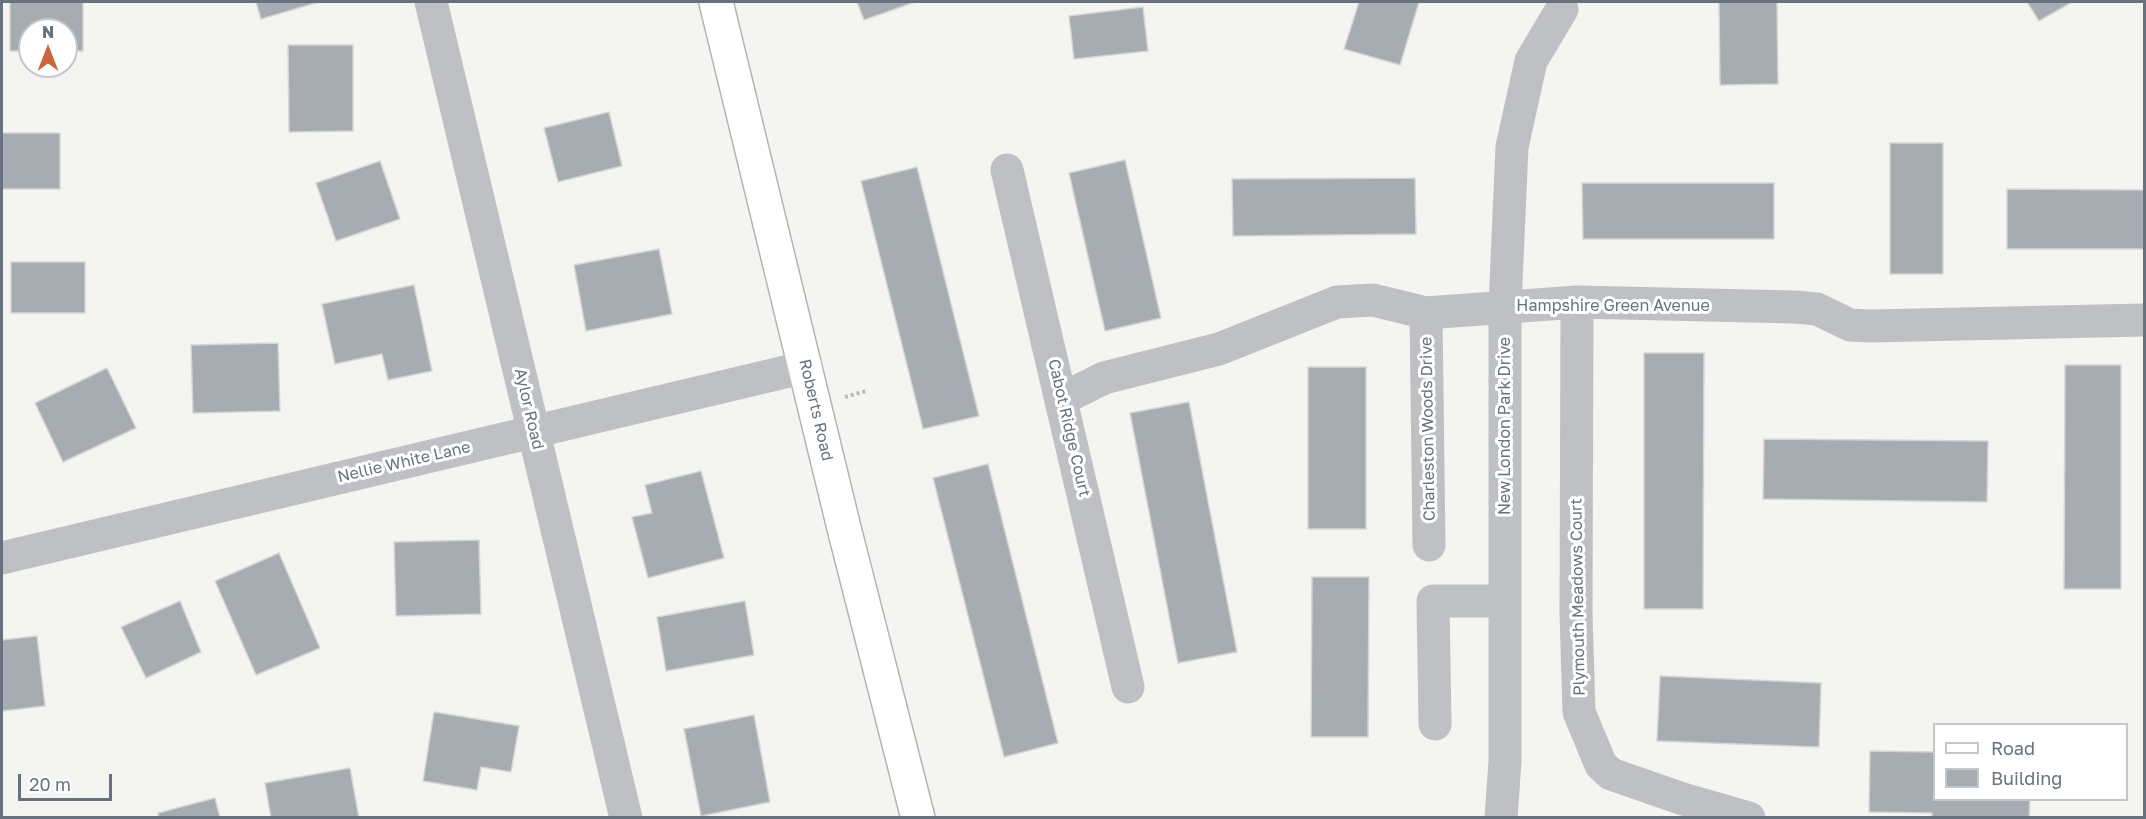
<!DOCTYPE html>
<html>
<head>
<meta charset="utf-8">
<style>
	body { margin:0 }
	#map { position:relative; width:2146px; height:819px; overflow:hidden; background:#f4f4f1; font-family:"Golos Text",sans-serif }
	canvas { display:block }
	.frame { position:absolute; inset:0; border:3px solid #67727e; pointer-events:none }
	.legend { position:absolute; left:1933px; top:723px; width:195px; height:78px; box-sizing:border-box; background:#fff; border:2px solid #c2c7cb; margin:0; padding:8px 10px; list-style:none; font-size:18px; color:#67727e }
	.legend li { display:flex; align-items:center; gap:12px; height:30px }
	.legend b { width:30px; border:2px solid #c2c7cb }
	.north { position:absolute; left:18px; top:18px; width:60px; height:60px; box-sizing:border-box; background:#fff; border:2px solid #c2c7cb; border-radius:50%; rotate:0deg; font-size:16px; font-weight:700; line-height:24px; text-align:center; color:#67727e }
	.north::after { content:''; display:block; margin:auto; width:21px; height:27px; background:#cb653a; clip-path:polygon(50% 0,100% 100%,50% 72%,0 100%) }
	.scale { position:absolute; left:18px; top:774px; width:94px; height:27px; box-sizing:border-box; border:3px solid #67727e; border-top:0; padding-left:8px; font-size:18px; line-height:21px; white-space:nowrap; color:#67727e; -webkit-text-stroke:4px #fff; paint-order:stroke }
</style>
</head>
<body>
<div id="map">
<canvas width="2146" height="819"></canvas>
<div class="frame"></div>
<ul class="legend">
<li><b style="height:8px;background:#fff"></b>Road</li>
<li><b style="height:16px;background:#a7acb2"></b>Building</li>
</ul>
<div class="north">N</div>
<div class="scale">20 m</div>
</div>
<script>
const g = document.querySelector('canvas').getContext('2d');
g.lineJoin = 'round';
function fill(path, color) { g.fillStyle = color; g.fill(path, 'evenodd'); }
const poly = rows => new Path2D(rows.map(r => 'M' + r).join(''));
function strokePath(path, color, width, dash) { g.strokeStyle = color; g.lineWidth = width; g.lineCap = dash ? 'butt' : 'round'; g.setLineDash(dash || []); g.stroke(path); }
function drawText(font, color, halo, rows, align = 'center') {
  g.font = font + ' "Golos Text",sans-serif'; g.lineWidth = 6; g.setLineDash([]); g.textBaseline = 'middle'; g.strokeStyle = halo; g.fillStyle = color; for (const [text, x, y, turn = 0] of rows) {
    g.save(); g.translate(x, y); g.rotate((+turn || 0) * Math.PI / 180); g.textAlign = isNaN(turn) ? turn : align; if (halo) g.strokeText(text, 0, 0); g.fillText(text, 0, 0); g.restore();
  }
}
const building = poly([
	[10,2,83,2,83,51,66,51,66,30,30,30,30,51,10,51,10,2],
	[256,2,319,2,261,19,256,2],
	[857,2,915,2,864,20,857,2],
	[1359,2,1419,2,1400,65,1344,49,1359,2],
	[1719,2,1777,2,1778,84,1720,85,1719,2],
	[2027,2,2072,2,2039,21,2027,2],
	[1143,7,1148,51,1074,59,1069,16,1143,7],
	[288,45,353,45,353,131,289,132,288,45],
	[609,112,622,166,558,182,544,128,609,112],
	[2,133,60,133,60,189,2,189,2,133],
	[1890,143,1943,143,1943,274,1890,274,1890,143],
	[1125,160,1161,318,1105,331,1069,173,1125,160],
	[380,161,400,219,336,241,316,183,380,161],
	[917,167,979,416,923,429,861,181,917,167],
	[1415,178,1416,234,1233,236,1232,179,1415,178],
	[1582,183,1774,183,1774,239,1583,239,1582,183],
	[2007,189,2144,190,2144,249,2007,249,2007,189],
	[659,249,672,314,586,331,574,265,659,249],
	[11,262,85,262,85,313,11,313,11,262],
	[414,285,432,371,388,380,382,354,335,364,322,304,414,285],
	[278,343,280,411,193,413,191,345,278,343],
	[1644,353,1704,353,1703,609,1644,609,1644,353],
	[2065,365,2121,365,2121,589,2064,589,2065,365],
	[1308,367,1366,367,1366,529,1308,529,1308,367],
	[107,368,136,428,63,462,35,403,107,368],
	[1189,402,1237,652,1178,663,1130,413,1189,402],
	[1764,439,1988,441,1987,502,1763,499,1764,439],
	[988,464,1058,743,1004,757,933,478,988,464],
	[701,471,724,558,648,578,632,517,652,513,645,485,701,471],
	[479,540,481,614,396,616,394,542,479,540],
	[279,553,320,648,256,675,215,581,279,553],
	[1312,577,1369,577,1368,737,1311,737,1312,577],
	[180,601,201,652,146,678,121,627,180,601],
	[745,601,754,655,666,671,657,617,745,601],
	[37,636,45,706,2,711,2,640,37,636],
	[1660,676,1821,683,1819,747,1657,741,1660,676],
	[434,712,519,726,511,772,481,767,477,790,423,781,434,712],
	[754,715,770,802,701,816,684,729,754,715],
	[1870,751,1934,752,1934,800,2030,800,2029,818,1932,818,1932,813,1869,812,1870,751],
	[350,768,359,818,271,818,265,783,350,768],
	[215,798,220,818,159,818,158,813,215,798]
]);
fill(building, '#a7acb2');
strokePath(building, '#d5d5d3', 1.5);
const major = poly([
	[716,2,844,528,918,818]
]);
strokePath(major, '#b1b4b8', 36);
strokePath(poly([
	[845,397,866,391]
]), '#b7b9bc', 4, [3, 3]);
strokePath(poly([
	[431,2,626,818],
	[1007,170,1128,687],
	[1577,302,1576,613,1579,712,1601,765,1611,774,1683,799,1749,818],
	[1426,313,1429,545],
	[1062,399,1104,378,1219,349,1337,302,1373,300,1426,313,1577,302,1795,307,1817,309,1850,325,1871,326,2144,320],
	[2,558,806,367],
	[1435,724,1433,601,1505,601],
	[1501,818,1505,761,1505,306,1512,147,1531,61,1562,9]
]), '#bec0c4', 33);
strokePath(major, '#fff', 33);
drawText('16px', '#67727e', '#fff', [
	["Hampshire Green Avenue",1613,306],
	["Aylor Road",529,409,77],
	["Roberts Road",816,410,77],
	["New London Park Drive",1505,426,-90],
	["Cabot Ridge Court",1069,428,77],
	["Charleston Woods Drive",1428,429,-91],
	["Nellie White Lane",404,462,-13],
	["Plymouth Meadows Court",1578,597,-91]
]);
</script>
</body>
</html>
